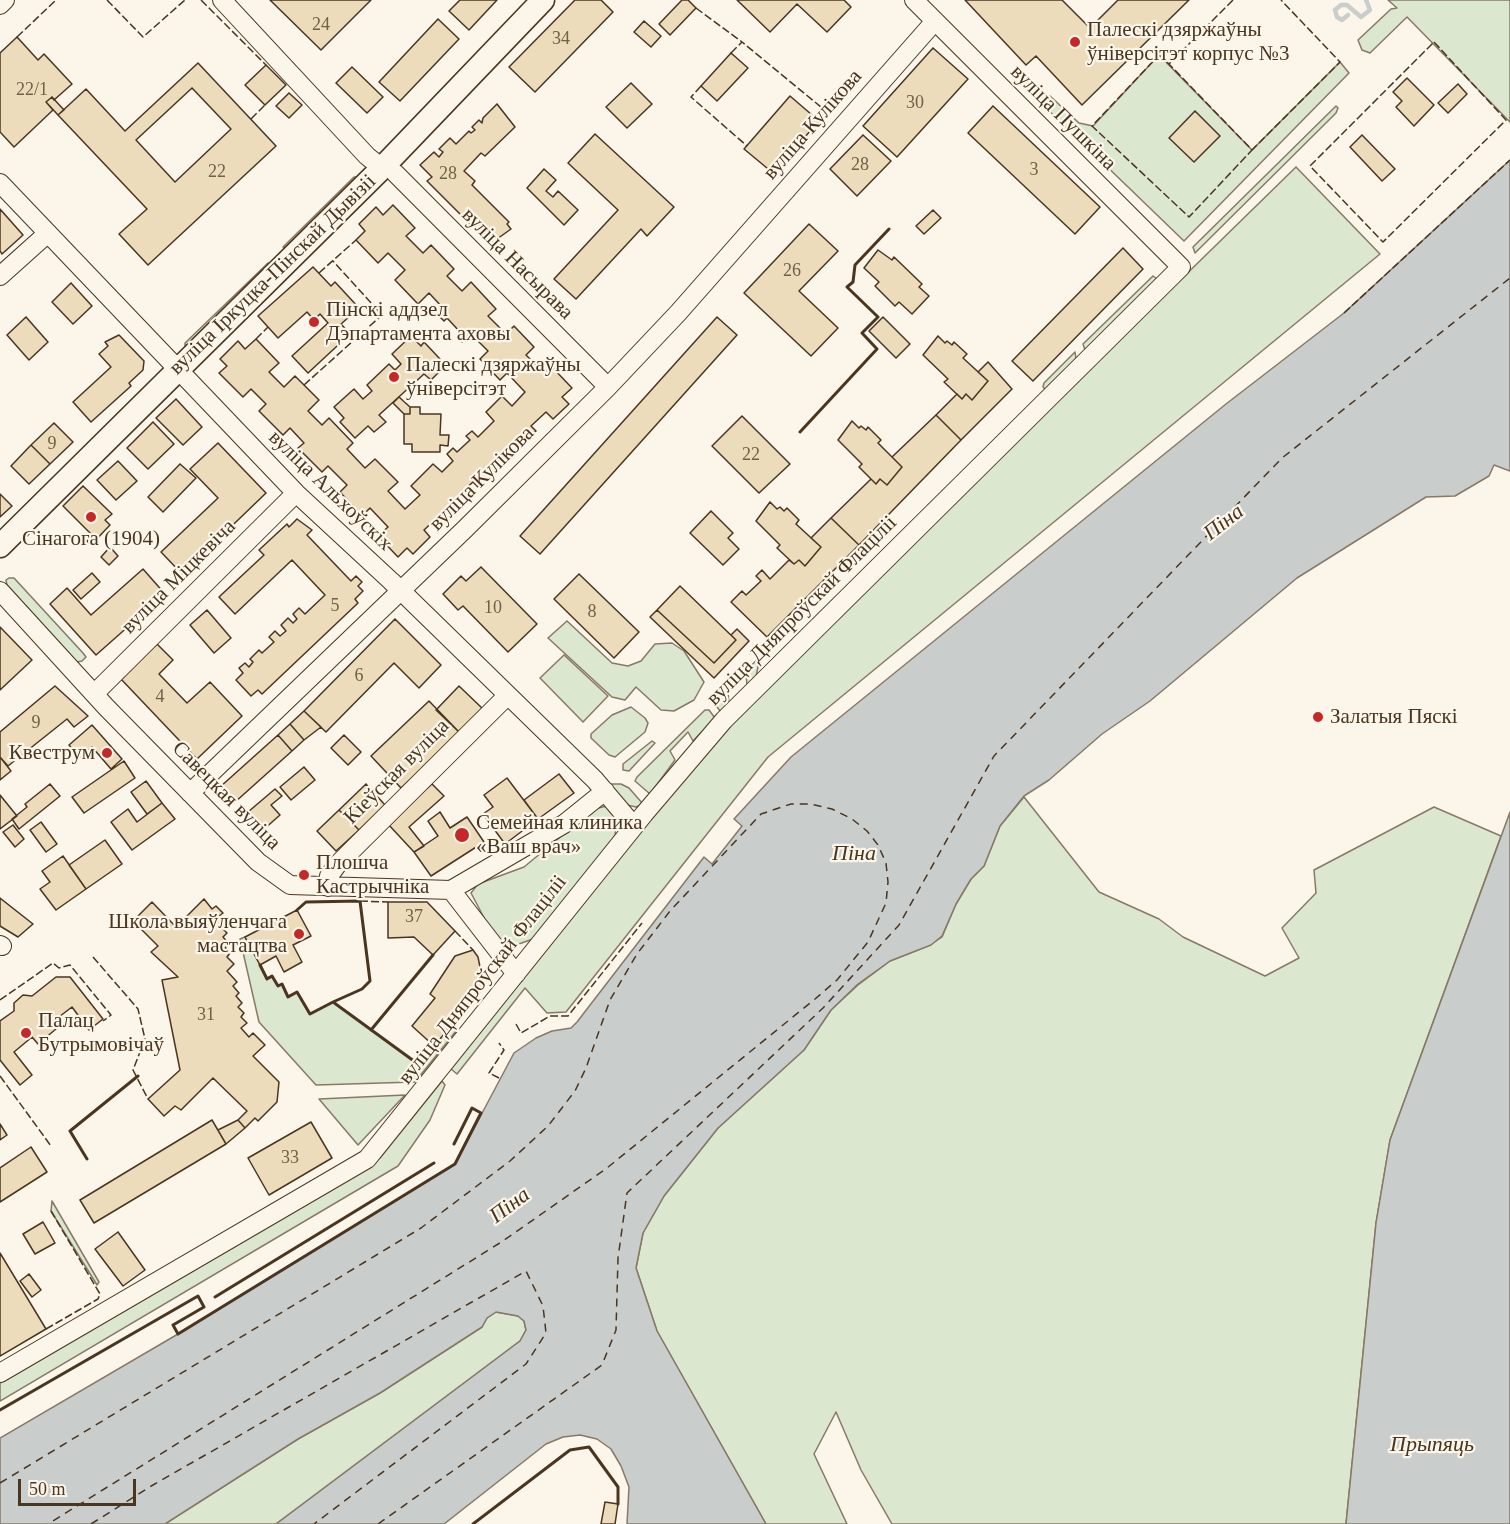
<!DOCTYPE html>
<html>
<head>
<meta charset="utf-8">
<style>
	body { margin:0 }
	#map { position:relative; width:1510px; height:1524px; overflow:hidden; background:#fbf6e9; font-family:"Times New Roman",serif }
	canvas { display:block }
	.scale { position:absolute; left:18px; top:1479px; width:118px; height:27px; box-sizing:border-box; border:3px solid #4a3520; border-top:0; padding-left:8px; font-size:18px; line-height:21px; white-space:nowrap; color:#4a3520; -webkit-text-stroke:4px #fbf6e9; paint-order:stroke }
</style>
</head>
<body>
<div id="map">
<canvas width="1510" height="1524"></canvas>
<div class="scale">50 m</div>
</div>
<script>
const g = document.querySelector('canvas').getContext('2d');
g.lineJoin = 'round';
function fill(path, color) { g.fillStyle = color; g.fill(path, 'evenodd'); }
const poly = rows => new Path2D(rows.map(r => 'M' + r).join(''));
function strokePath(path, color, width, dash) { g.strokeStyle = color; g.lineWidth = width; g.lineCap = dash ? 'butt' : 'round'; g.setLineDash(dash || []); g.stroke(path); }
function drawText(font, color, halo, rows, align = 'center') {
  g.font = font + ' "Times New Roman",serif'; g.lineWidth = 4.5; g.setLineDash([]); g.textBaseline = 'middle'; g.strokeStyle = halo; g.fillStyle = color; for (const [text, x, y, turn = 0] of rows) {
    g.save(); g.translate(x, y); g.rotate((+turn || 0) * Math.PI / 180); g.textAlign = isNaN(turn) ? turn : align; if (halo) g.strokeText(text, 0, 0); g.fillText(text, 0, 0); g.restore();
  }
}
const green = poly([
	[1388,0,1510,0,1510,122,1407,17,1370,53,1362,50,1358,40,1391,9,1397,8,1388,0],
	[1159,55,1252,150,1340,62,1349,73,1184,241,1041,103,1050,96,1079,123,1093,126,1159,55],
	[1336,106,1338,108,1336,113,1195,253,1193,247,1336,106],
	[1296,167,1380,254,768,757,566,1012,547,1013,525,988,457,1074,451,1069,727,723,1296,167],
	[354,177,357,177,288,248,283,247,354,177],
	[268,263,188,347,185,346,185,343,268,263],
	[1153,276,1157,279,1085,350,1083,344,1153,276],
	[1075,352,1076,359,1046,390,1043,387,1044,383,1075,352],
	[9,578,14,578,83,653,86,657,82,661,77,662,7,585,6,580,9,578],
	[567,621,612,663,628,666,641,661,655,644,672,643,684,651,704,682,694,700,674,711,661,710,636,687,625,700,612,697,548,638,567,621],
	[564,655,608,696,583,722,540,678,564,655],
	[760,657,756,677,747,685,746,674,728,691,729,705,721,712,713,702,760,657],
	[631,707,645,718,648,723,645,732,615,757,609,755,591,738,591,734,612,715,631,707],
	[705,710,709,710,715,718,693,741,688,732,670,751,675,760,650,794,635,781,637,777,705,710],
	[652,741,655,743,629,771,623,770,623,764,652,741],
	[607,784,621,784,629,788,643,804,636,807,627,805,607,784],
	[1024,797,1099,892,1159,919,1183,937,1265,976,1299,958,1282,928,1316,893,1314,870,1434,807,1501,836,1390,1140,1376,1223,1346,1524,892,1524,861,1470,836,1412,814,1454,847,1524,766,1524,657,1331,636,1268,643,1233,664,1196,718,1128,804,1050,831,1010,858,985,890,961,930,945,942,937,956,904,971,879,984,866,1000,826,1024,797],
	[607,806,616,817,615,840,536,938,513,946,499,946,471,893,478,884,524,867,594,809,607,806],
	[245,937,267,978,272,976,278,986,282,984,288,996,297,992,309,1014,333,1002,418,1064,452,1025,457,1030,415,1082,316,1085,259,1022,240,939,245,937],
	[442,1081,445,1085,430,1120,398,1166,0,1401,0,1383,380,1158,442,1081],
	[405,1095,358,1145,319,1099,405,1095],
	[52,1201,99,1282,97,1285,51,1211,52,1201],
	[496,1312,518,1316,524,1321,526,1330,520,1341,276,1524,165,1524,298,1439,380,1393,482,1327,487,1318,496,1312]
]);
fill(green, '#dce7d0');
strokePath(green, '#887966', 1.5);
const water = poly([
	[1510,160,1510,471,1494,465,1489,476,1455,496,1426,497,1297,578,1150,701,1102,734,1049,780,1024,796,1000,826,984,866,971,879,956,904,942,936,931,945,890,961,858,984,831,1010,804,1050,718,1128,664,1196,643,1233,636,1268,657,1331,766,1524,627,1524,629,1487,621,1466,611,1449,597,1439,580,1435,563,1437,546,1444,444,1524,276,1524,520,1341,526,1330,524,1321,518,1316,496,1312,487,1318,482,1327,380,1393,298,1439,165,1524,0,1524,0,1438,178,1334,455,1164,514,1053,536,1038,552,1031,571,1028,577,1022,704,857,712,864,742,826,734,819,791,757,1226,404,1344,313,1510,160],
	[1510,812,1510,1524,1346,1524,1376,1223,1390,1140,1510,812]
]);
fill(water, '#c9cecd');
strokePath(water, '#887966', 1.5);
strokePath(poly([
	[1348,15,1342,20,1337,17,1335,10,1341,5,1347,5,1361,17,1370,10,1366,0]
]), '#c9cecd', 4.5);
strokePath(poly([
	[0,1483,421,1228,510,1161,548,1126,575,1091,586,1068,610,1000,637,954,670,911,761,814,791,804,810,804,832,809,852,819,867,831,878,845,886,863,888,882,886,903,868,942,837,980,815,999,607,1168,503,1241,48,1524],
	[91,1524,153,1485,526,1271,543,1306,546,1333,526,1364,314,1524],
	[378,1524,602,1365,616,1330,618,1258,627,1193,823,1008,899,925,994,756,1282,458,1510,278]
]), '#4a3520', 1.5, [8, 6]);
const building = poly([
	[270,0,371,0,321,50,270,0],
	[460,0,497,0,469,30,449,11,460,0],
	[575,0,601,0,613,12,535,92,509,67,575,0],
	[682,0,688,0,696,8,670,35,659,24,682,0],
	[737,0,844,0,851,7,827,32,797,4,770,32,737,0],
	[965,0,1062,0,1090,28,1118,0,1189,0,1082,105,1036,56,1026,65,965,0],
	[438,19,459,39,400,101,379,82,438,19],
	[644,21,661,36,651,47,634,32,644,21],
	[17,37,38,60,44,54,72,84,54,100,52,97,46,102,53,110,14,147,0,132,0,53,17,37],
	[933,48,968,79,897,157,863,126,933,48],
	[731,53,748,68,717,101,701,86,731,53],
	[198,63,276,146,148,265,119,234,147,209,58,115,86,89,125,131,198,63],
	[192,88,231,129,175,182,136,140,192,88],
	[266,65,286,85,265,105,245,85,266,65],
	[352,67,383,97,367,113,336,83,352,67],
	[1407,78,1434,105,1414,126,1396,107,1402,101,1393,92,1407,78],
	[631,83,652,104,627,128,606,107,631,83],
	[1458,84,1467,94,1448,113,1438,103,1458,84],
	[289,93,302,105,289,118,276,106,289,93],
	[790,96,819,121,773,173,744,149,790,96],
	[52,97,64,110,58,115,46,102,52,97],
	[497,104,515,127,485,156,481,153,464,171,475,181,472,185,509,222,507,224,511,229,490,244,427,181,432,177,420,165,434,152,439,157,443,152,439,149,450,138,456,144,469,131,471,133,475,130,472,127,479,120,482,123,483,118,497,104],
	[993,106,1100,207,1075,234,968,133,993,106],
	[1195,111,1220,136,1194,162,1169,138,1195,111],
	[595,134,674,207,647,236,641,229,576,299,554,279,618,210,568,163,595,134],
	[863,135,891,161,857,196,830,169,863,135],
	[1362,135,1395,169,1382,181,1350,147,1362,135],
	[544,169,556,180,546,191,553,197,558,191,578,210,564,225,527,188,544,169],
	[393,205,415,228,406,236,423,253,431,245,454,269,447,276,462,291,471,282,496,309,488,316,506,334,514,326,534,347,526,355,544,373,551,366,572,388,562,397,569,404,553,419,546,412,531,426,536,431,519,447,513,442,497,458,503,463,478,487,473,482,462,492,468,498,445,520,440,515,424,530,430,537,413,554,407,548,398,557,378,536,388,527,370,508,362,516,340,492,347,485,328,466,322,472,298,448,304,443,290,428,283,435,259,411,266,404,251,389,243,397,219,373,227,366,220,359,238,341,245,349,256,339,279,363,269,372,284,387,295,376,319,400,308,411,322,425,329,418,353,443,347,449,365,468,375,459,398,482,388,491,405,509,420,495,411,486,433,464,442,472,453,461,447,454,453,448,457,452,470,440,466,436,472,431,478,437,494,421,486,412,502,396,512,406,525,392,507,373,500,380,480,359,488,351,471,334,462,342,457,336,461,333,447,318,444,321,438,315,444,309,429,293,418,304,395,280,405,270,388,253,378,263,356,240,365,231,359,224,376,207,383,215,393,205],
	[0,209,23,235,2,254,0,251,0,209],
	[933,210,941,218,924,234,916,226,933,210],
	[809,224,838,251,799,291,838,328,811,356,744,293,809,224],
	[1123,248,1143,269,1033,381,1012,361,1123,248],
	[878,250,892,260,894,257,922,284,919,287,929,296,912,314,899,302,895,306,875,286,879,282,864,268,878,250],
	[313,267,331,286,335,282,359,308,341,324,350,334,308,373,292,356,328,323,320,314,314,320,307,312,278,338,258,316,313,267],
	[71,283,92,306,73,324,52,302,71,283],
	[26,317,48,342,29,360,7,335,26,317],
	[717,317,737,335,540,554,520,536,717,317],
	[883,317,910,344,896,358,869,331,883,317],
	[119,335,144,361,143,370,129,383,131,386,91,422,73,402,111,367,99,354,108,346,105,342,119,335],
	[411,336,421,346,424,342,440,359,434,365,440,371,431,380,424,374,379,415,386,422,374,432,368,426,355,438,340,422,344,418,334,407,354,389,363,399,372,391,367,385,389,364,395,370,401,364,392,354,411,336],
	[938,336,945,343,947,341,952,345,954,342,967,354,963,358,988,381,972,400,966,394,962,399,944,382,948,379,923,355,938,336],
	[988,362,1012,389,961,440,936,415,957,394,962,399,966,394,972,400,988,381,978,372,988,362],
	[399,397,410,407,410,414,404,414,393,403,399,397],
	[176,399,202,427,183,445,156,418,176,399],
	[410,407,420,407,420,414,441,414,440,435,449,435,448,446,440,445,440,452,412,452,412,444,404,444,404,414,410,414,410,407],
	[936,415,961,440,859,545,831,518,871,479,876,484,880,479,887,485,902,467,892,457,936,415],
	[742,416,790,464,759,493,712,446,742,416],
	[852,421,859,428,861,426,866,430,868,427,881,440,878,443,902,467,887,485,880,479,876,484,859,467,862,464,838,440,852,421],
	[153,422,174,444,148,469,127,448,153,422],
	[54,423,73,442,50,464,31,445,54,423],
	[218,443,266,493,182,574,161,552,218,498,190,469,218,443],
	[31,445,50,464,29,484,11,466,31,445],
	[118,461,137,481,116,500,97,480,118,461],
	[180,464,196,478,163,512,148,497,180,464],
	[83,486,112,514,105,520,110,525,91,545,87,541,92,535,63,506,83,486],
	[0,494,12,506,0,517,0,494],
	[770,502,777,509,780,507,784,511,787,508,799,520,796,524,821,547,805,566,799,560,794,564,777,548,780,545,756,521,770,502],
	[711,511,733,533,728,538,739,549,723,565,690,533,711,511],
	[831,518,859,545,767,637,731,602,742,591,746,595,761,581,756,576,762,570,770,579,789,560,794,564,799,560,805,566,821,547,811,538,831,518],
	[297,519,312,530,307,535,351,581,356,576,362,582,358,586,363,591,355,599,358,603,262,694,258,690,251,696,236,680,243,673,239,668,245,663,249,667,253,662,250,659,259,650,262,653,274,642,269,637,275,631,280,636,286,631,281,625,288,618,293,623,297,619,293,614,299,608,305,614,325,595,292,560,235,614,219,597,264,555,259,550,287,524,289,527,297,519],
	[110,547,118,556,109,565,101,557,110,547],
	[481,567,537,624,508,652,463,606,458,610,443,594,461,576,466,581,481,567],
	[143,569,165,594,96,655,50,604,67,588,91,615,143,569],
	[92,573,100,582,81,599,73,590,92,573],
	[579,574,639,632,614,658,554,599,579,574],
	[680,586,736,640,714,663,657,610,680,586],
	[207,610,231,638,214,653,190,625,207,610],
	[657,610,714,663,736,640,731,635,737,629,749,641,714,678,650,617,657,610],
	[395,619,441,665,419,688,394,663,326,732,304,711,395,619],
	[0,627,32,660,0,690,0,627],
	[157,644,173,660,159,674,187,703,210,682,242,716,197,759,120,678,157,644],
	[55,686,88,716,74,727,67,719,8,766,0,757,0,732,55,686],
	[459,686,483,709,460,733,436,710,459,686],
	[429,701,460,733,401,788,371,756,429,701],
	[304,711,321,727,304,740,290,724,304,711],
	[290,724,304,740,292,751,278,735,290,724],
	[92,725,122,759,111,769,92,747,80,758,69,745,92,725],
	[278,735,292,751,234,803,220,787,278,735],
	[344,735,361,752,348,765,331,748,344,735],
	[0,757,11,771,0,780,0,757],
	[124,761,135,778,84,813,72,797,124,761],
	[304,767,315,780,291,800,280,787,304,767],
	[559,774,574,793,538,819,524,800,559,774],
	[507,778,538,819,505,844,483,814,493,807,484,795,507,778],
	[146,781,162,803,147,814,131,792,146,781],
	[50,784,60,796,19,829,12,819,27,807,25,804,50,784],
	[366,784,385,805,359,830,339,810,366,784],
	[432,784,444,796,409,827,424,846,414,852,387,823,432,784],
	[275,789,282,796,271,805,280,815,263,830,248,812,275,789],
	[0,795,17,816,0,829,0,795],
	[162,803,175,819,132,850,111,822,128,809,137,822,162,803],
	[339,810,359,830,336,851,317,831,339,810],
	[440,812,450,828,467,817,484,842,431,876,414,852,438,836,428,821,440,812],
	[41,822,57,844,46,852,30,830,41,822],
	[13,825,24,839,15,847,3,832,13,825],
	[105,840,122,864,86,889,69,865,105,840],
	[63,856,86,889,56,910,40,889,50,882,42,871,63,856],
	[0,898,33,924,18,937,0,926,0,898],
	[204,899,212,909,216,906,223,913,218,917,224,924,221,927,227,933,223,937,229,944,225,948,230,953,227,957,234,964,227,971,237,982,233,986,239,993,236,996,242,1003,238,1007,244,1013,241,1017,247,1023,241,1028,249,1037,253,1033,265,1045,253,1056,279,1082,277,1102,258,1121,255,1118,245,1128,238,1120,247,1111,213,1078,181,1110,175,1106,164,1116,148,1099,180,1070,162,980,178,977,151,952,158,946,133,921,152,902,176,927,204,899],
	[388,902,427,902,455,931,433,955,414,937,388,938,388,902],
	[297,910,311,936,293,945,302,962,284,972,276,956,260,965,245,937,297,910],
	[473,950,478,957,484,987,434,1046,412,1026,435,998,430,994,455,956,473,950],
	[56,977,70,977,103,1019,89,1030,72,1007,51,1023,56,1029,38,1044,32,1037,14,1052,32,1075,20,1085,0,1060,0,1021,14,1011,14,1003,23,995,32,996,56,977],
	[212,1120,226,1144,94,1223,80,1200,212,1120],
	[238,1120,245,1128,226,1144,218,1130,238,1120],
	[311,1122,332,1158,269,1195,248,1158,311,1122],
	[0,1124,7,1135,0,1140,0,1124],
	[31,1147,47,1172,0,1202,0,1168,31,1147],
	[43,1222,55,1243,35,1254,23,1234,43,1222],
	[118,1232,145,1270,123,1286,95,1249,118,1232],
	[0,1253,46,1329,0,1356,0,1253],
	[29,1274,41,1290,32,1297,20,1281,29,1274],
	[605,1502,618,1504,615,1524,601,1524,605,1502]
]);
fill(building, '#ecdcbc');
strokePath(building, '#4a3520', 1.5);
const minor = poly([
	[222,0,367,156,382,168],
	[0,5,5,0],
	[395,173,608,387],
	[0,183,296,493,391,581,595,780,634,826],
	[0,276,48,233],
	[0,591,106,707,258,862,290,885,451,890,516,974],
	[95,693,296,493],
	[190,793,465,529,608,387,678,313,935,21],
	[328,887,329,876,337,865,508,695],
	[451,890,564,824,605,791],
	[0,945,2,946],
	[0,1373,367,1159,644,814,724,720,1181,267,914,0]
]);
const major = poly([
	[0,546,382,168,543,0]
]);
strokePath(minor, '#4a3520', 20);
strokePath(major, '#4a3520', 25);
strokePath(minor, '#fbf6e9', 18);
strokePath(major, '#fbf6e9', 22);
strokePath(poly([
	[107,0,143,37,185,0],
	[201,0,266,65],
	[1233,0,1169,64,1252,150,1340,62,1281,0],
	[696,8,742,42],
	[17,37,56,0],
	[1434,42,1506,120,1383,242,1310,166,1434,42],
	[731,53,742,42,827,112,819,121],
	[1169,64,1159,55,1092,126,1189,217,1252,150],
	[701,86,691,97,747,146],
	[251,119,265,105],
	[319,273,356,240],
	[1344,313,1510,160],
	[256,339,268,327],
	[304,385,382,315,333,261],
	[360,901,388,902],
	[455,931,473,950],
	[93,957,138,1009,145,1039,133,1070,148,1099],
	[0,1000,53,963,59,968,70,965,111,1015,103,1021],
	[516,1024,521,1033,550,1016,568,1016,642,923],
	[0,1076,51,1146],
	[499,1078,489,1073,504,1050,499,1043],
	[46,1329,98,1299,100,1294,51,1211]
]), '#4a3520', 1.5, [8, 3]);
strokePath(poly([
	[800,432,877,349,862,333,878,317,847,287,853,282,855,265,889,229],
	[297,910,306,902,360,901,370,981,362,989,333,1002,418,1064,434,1046],
	[260,965,267,979,272,976,278,986,282,984,288,997,297,992,310,1014,333,1002],
	[371,1030,433,955],
	[87,1159,70,1131,138,1076],
	[215,1297,434,1163],
	[0,1410,198,1296,204,1307,173,1325,178,1334,455,1164,481,1113,472,1108,454,1144],
	[473,1524,570,1450,589,1447,618,1487,618,1504]
]), '#4a3520', 3);
for (const [x, y, r, color] of [
	[1075,42,6,"#c62828"],
	[314,322,6,"#c62828"],
	[394,377,6,"#c62828"],
	[91,517,6,"#c62828"],
	[1318,717,6,"#c62828"],
	[107,753,6,"#c62828"],
	[462,835,8,"#c62828"],
	[304,875,6,"#c62828"],
	[299,934,6,"#c62828"],
	[26,1033,6,"#c62828"]
]) { const dot = new Path2D(); dot.arc(x, y, r, 0, 2 * Math.PI); g.fillStyle = color; g.fill(dot); strokePath(dot, '#fbf6e9', 2); }
drawText('18px', '#725f47', null, [
	["24",321,25],
	["34",561,39],
	["22/1",32,90],
	["30",915,103],
	["28",860,165],
	["3",1034,170],
	["22",217,172],
	["28",448,174],
	["26",792,271],
	["9",52,444],
	["22",751,455],
	["5",335,606],
	["10",493,608],
	["8",592,612],
	["6",359,676],
	["4",160,697],
	["9",36,723],
	["37",414,917],
	["31",206,1015],
	["33",290,1158]
]);
drawText('21px', '#4a3520', '#fbf6e9', [
	["Палескі дзяржаўны",1087,30],
	["ўніверсітэт корпус №3",1087,54],
	["Пінскі аддзел",326,310],
	["Дэпартамента аховы",326,334],
	["Палескі дзяржаўны",406,365],
	["ўніверсітэт",406,389],
	["Сінагога (1904)",91,539,"center"],
	["Залатыя Пяскі",1330,717],
	["Квеструм",95,753,"right"],
	["Семейная клиника",476,823],
	["«Ваш врач»",476,847],
	["Плошча",316,863],
	["Кастрычніка",316,887],
	["Школа выяўленчага",287,922,"right"],
	["мастацтва",287,946,"right"],
	["Палац",38,1021],
	["Бутрымовічаў",38,1045]
], 'left');
drawText('21px', '#4a3520', '#fbf6e9', [
	["вуліца Пушкіна",1063,118,45],
	["вуліца Кулікова",813,125,-49],
	["вуліца Насырава",517,264,45],
	["вуліца Іркуцка-Пінскай Дывізіі",273,275,-44],
	["вуліца Кулікова",482,479,-45],
	["вуліца Альхоўскіх",330,491,44],
	["вуліца Міцкевіча",179,577,-45],
	["вуліца Дняпроўскай Флаціліі",802,611,-45],
	["Кіеўская вуліца",397,772,-45],
	["Савецкая вуліца",226,796,45],
	["вуліца Дняпроўскай Флаціліі",483,980,-52]
]);
drawText('italic 22px', '#4a3520', '#fbf6e9', [
	["Піна",1224,523,-38],
	["Піна",854,854],
	["Піна",510,1206,-37],
	["Прыпяць",1432,1445]
]);
</script>
</body>
</html>
